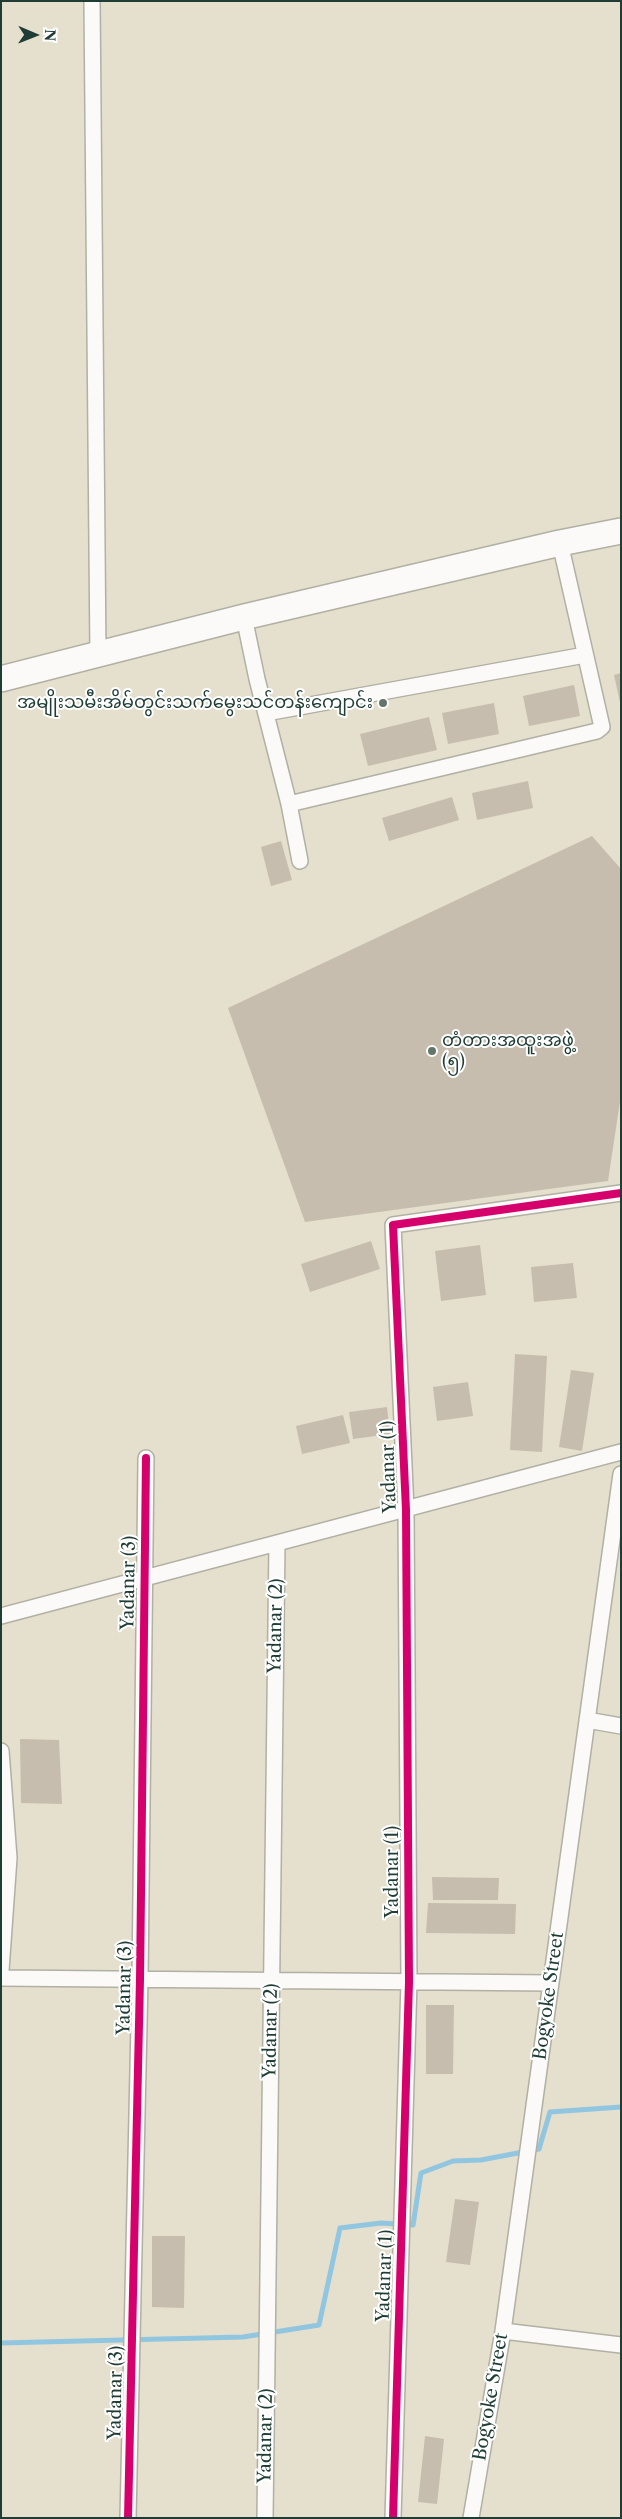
<!DOCTYPE html>
<html>
<head>
<meta charset="utf-8">
<style>
	body { margin:0 }
	#map { position:relative; width:622px; height:2519px; overflow:hidden; background:#e5dfce; font-family:"Libre Caslon Text",serif }
	canvas { display:block }
	.frame { position:absolute; inset:0; border:2px solid #1f3d34; pointer-events:none }
	.north { position:absolute; left:10px; top:10px; width:50px; height:50px; -webkit-text-stroke:4px #fff; paint-order:stroke; rotate:91deg; font-size:14px; font-weight:700; line-height:20px; text-align:center; color:#1f3d34 }
	.north::after { content:''; display:block; margin:auto; width:18px; height:22px; background:#1f3d34; clip-path:polygon(50% 0,100% 100%,50% 72%,0 100%) }
</style>
</head>
<body>
<div id="map">
<canvas width="622" height="2519"></canvas>
<div class="frame"></div>
<div class="north">N</div>
</div>
<script>
const g = document.querySelector('canvas').getContext('2d');
g.lineJoin = 'round';
const poly = rows => new Path2D(rows.map(r => 'M' + r).join(''));
function strokePath(path, color, width, dash) { g.strokeStyle = color; g.lineWidth = width; g.lineCap = dash ? 'butt' : 'round'; g.setLineDash(dash || []); g.stroke(path); }
function fill(path, color) { g.fillStyle = color; g.fill(path, 'evenodd'); }
function drawText(font, color, halo, rows, align = 'center') {
  g.font = font + ' "Libre Caslon Text","Noto Sans Myanmar",serif'; g.lineWidth = 4; g.setLineDash([]); g.textBaseline = 'middle'; g.strokeStyle = halo; g.fillStyle = color; for (const [text, x, y, turn = 0] of rows) {
    g.save(); g.translate(x, y); g.rotate((+turn || 0) * Math.PI / 180); g.textAlign = isNaN(turn) ? turn : align; if (halo) g.strokeText(text, 0, 0); g.fillText(text, 0, 0); g.restore();
  }
}
strokePath(poly([
	[1,2343,243,2337,319,2325,340,2228,381,2223,413,2225,421,2173,453,2161,481,2160,539,2149,550,2112,621,2107]
]), '#91c6e0', 5);
fill(poly([
	[621,673,621,702,620,702,614,675],
	[574,685,580,716,529,726,523,696],
	[494,703,499,734,448,744,442,713],
	[429,717,437,750,368,766,360,734],
	[528,781,533,808,477,820,472,793],
	[452,797,459,820,389,841,382,818],
	[592,836,621,869,621,1095,608,1181,305,1222,228,1008],
	[281,841,292,880,271,886,261,847],
	[371,1241,380,1269,310,1292,301,1264],
	[480,1245,486,1295,441,1301,435,1251],
	[573,1263,577,1298,534,1302,531,1267],
	[515,1354,547,1356,542,1452,510,1450],
	[571,1370,594,1373,582,1451,559,1447],
	[468,1382,473,1416,437,1421,433,1387],
	[387,1407,390,1434,353,1439,349,1412],
	[343,1415,350,1443,302,1454,296,1426],
	[20,1739,59,1740,62,1804,21,1803],
	[432,1877,499,1878,498,1900,433,1900],
	[428,1903,516,1904,515,1934,426,1933],
	[426,2005,454,2005,453,2074,426,2074],
	[455,2199,479,2202,470,2265,446,2262],
	[152,2236,185,2236,184,2308,152,2307],
	[425,2436,444,2439,437,2504,418,2502]
]), '#c7bdae');
const street = poly([
	[92,1,98,656],
	[244,617,257,679,289,804,300,861],
	[266,713,585,655],
	[289,804,597,731,602,727,560,543],
	[1,1616,621,1452],
	[587,1720,621,1726],
	[1,1751,9,1858,1,1970],
	[1,1978,551,1983],
	[503,2331,621,2345],
	[128,2518,140,1979,146,1458],
	[265,2518,277,1543],
	[393,2518,409,1982,406,1510,393,1225,621,1193],
	[471,2518,503,2331,621,1474]
]);
const primary = poly([
	[1,679,244,617,560,543,621,531]
]);
strokePath(street, '#b1b0a4', 18);
strokePath(primary, '#b1b0a4', 28);
strokePath(street, '#fbfaf8', 15);
strokePath(primary, '#fbfaf8', 25);
strokePath(poly([
	[128,2518,140,1979,146,1458],
	[393,2518,409,1982,406,1510,393,1225,621,1193]
]), '#d6006c', 8);
for (const [x, y, r, color] of [
	[383,703,5,"#64766a"],
	[432,1051,5,"#64766a"]
]) { const dot = new Path2D(); dot.arc(x, y, r, 0, 2 * Math.PI); g.fillStyle = color; g.fill(dot); strokePath(dot, '#fff', 2); }
drawText('18px', '#1f3d34', '#fff', [
	["အမျိုးသမီးအိမ်တွင်းသက်မွေးသင်တန်းကျောင်း",373,703],
	["တံတားအထူးအဖွဲ့",442,1041,"left"],
	["(၅)",442,1062,"left"]
], 'right');
drawText('18px', '#1f3d34', '#fff', [
	["Yadanar (1)",389,1467,-92],
	["Yadanar (3)",129,1583,-89],
	["Yadanar (2)",276,1626,-89],
	["Yadanar (1)",393,1872,-90],
	["Yadanar (3)",125,1988,-89],
	["Bogyoke Street",549,1996,-82],
	["Yadanar (2)",271,2031,-89],
	["Yadanar (1)",385,2276,-88],
	["Yadanar (3)",116,2393,-89],
	["Bogyoke Street",491,2397,-80],
	["Yadanar (2)",266,2436,-89]
]);
</script>
</body>
</html>
